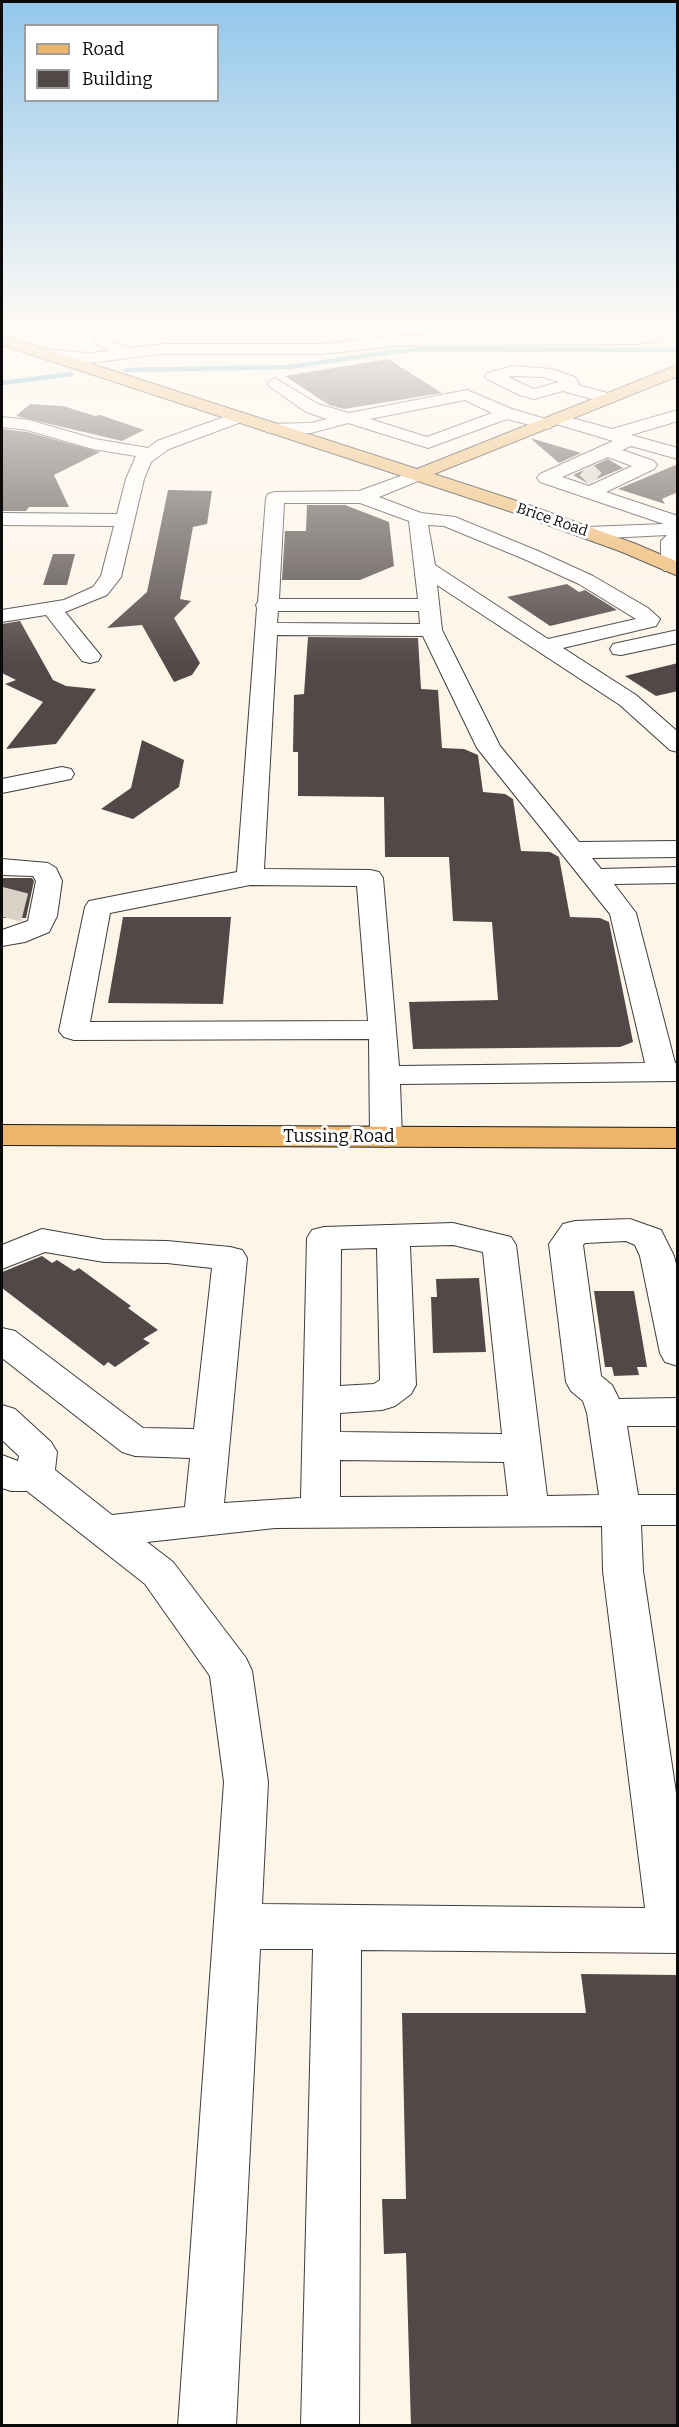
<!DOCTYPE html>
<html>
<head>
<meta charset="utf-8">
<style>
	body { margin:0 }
	#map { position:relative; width:679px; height:2427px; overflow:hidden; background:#fdf5e8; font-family:Bitter,serif }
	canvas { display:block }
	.frame { position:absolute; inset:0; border:3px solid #0a0a0a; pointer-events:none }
	.legend { position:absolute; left:24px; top:24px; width:195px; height:78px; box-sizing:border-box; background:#fff; border:2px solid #9d9d9d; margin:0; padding:8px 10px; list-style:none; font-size:18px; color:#0a0a0a }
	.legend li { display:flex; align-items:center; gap:12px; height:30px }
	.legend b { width:30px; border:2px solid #9d9d9d }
</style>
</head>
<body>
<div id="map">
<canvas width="679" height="2427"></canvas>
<div class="frame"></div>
<ul class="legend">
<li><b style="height:8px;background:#ecb569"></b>Road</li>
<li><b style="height:16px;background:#514947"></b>Building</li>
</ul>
</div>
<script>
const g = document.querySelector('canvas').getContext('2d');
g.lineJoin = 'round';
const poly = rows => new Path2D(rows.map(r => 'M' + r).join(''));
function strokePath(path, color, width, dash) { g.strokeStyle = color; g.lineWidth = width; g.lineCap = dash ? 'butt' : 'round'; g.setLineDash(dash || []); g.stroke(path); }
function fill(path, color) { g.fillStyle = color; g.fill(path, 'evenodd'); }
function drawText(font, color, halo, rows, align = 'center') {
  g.font = font + ' Bitter,serif'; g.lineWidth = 6; g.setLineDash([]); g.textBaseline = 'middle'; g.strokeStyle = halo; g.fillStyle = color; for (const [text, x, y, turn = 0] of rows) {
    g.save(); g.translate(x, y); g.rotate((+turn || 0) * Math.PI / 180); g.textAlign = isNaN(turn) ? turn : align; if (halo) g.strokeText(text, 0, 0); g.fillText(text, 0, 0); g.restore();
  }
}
strokePath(poly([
	[126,370,289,367,399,351,429,349,678,350],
	[2,383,71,374]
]), '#3fa3c0', 4.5);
fill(poly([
	[388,359,442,393,344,409,329,405,285,376],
	[30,404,63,406,95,416,100,415,144,430,122,441,16,416],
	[2,429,27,432,100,452,54,475,69,507,29,507,26,511,2,511],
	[530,438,581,453,559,463],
	[608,459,623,468,587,483,573,475],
	[678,464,678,492,662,499,665,504,618,489],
	[168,490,212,491,207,524,193,527,180,599,191,601,174,618,200,663,192,675,174,682,142,625,107,628,147,592],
	[307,505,345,505,389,522,394,566,360,580,282,580,285,531,306,531],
	[53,554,75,554,67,585,43,585],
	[567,584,579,592,585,590,617,610,550,626,507,597],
	[20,621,53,680,66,686,96,689,56,744,6,749,43,702,5,684,16,680,2,673,2,624],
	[308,637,418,638,421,689,438,690,442,748,464,749,478,755,483,792,505,794,513,799,521,851,550,852,559,857,570,917,600,918,609,922,633,1042,620,1047,413,1049,409,1002,498,1000,492,922,453,921,449,857,385,857,384,797,298,796,298,752,293,752,294,695,304,694],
	[678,663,678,691,656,696,625,676],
	[142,740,184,760,179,787,133,819,101,809,131,788],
	[2,878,32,878,34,881,26,918,2,918],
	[123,917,231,917,223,1004,108,1003],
	[42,1256,52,1263,57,1260,74,1271,79,1268,131,1306,128,1308,158,1330,143,1339,150,1343,115,1367,108,1362,104,1366,2,1288,2,1272],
	[479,1278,486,1352,433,1353,431,1297,437,1297,436,1279],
	[594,1291,634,1291,647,1367,637,1367,639,1375,614,1376,612,1367,605,1367],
	[581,1974,678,1975,678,2426,411,2426,406,2253,384,2254,382,2199,406,2199,402,2013,586,2013]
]), '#514947');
strokePath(poly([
	[585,469,596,479]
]), '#d9d2c7', 17, [17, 8]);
strokePath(poly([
	[7,918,17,878]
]), '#d9d2c7', 29, [29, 15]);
const minor = poly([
	[92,325,108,325,109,339,131,348,162,344,322,344,396,336,636,334,647,334,663,325,678,325,678,331,655,341,636,344,396,346,322,354,162,354,88,363,46,359,38,354,46,349,88,353,111,351,96,344,92,325],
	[513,366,551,369,575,377,579,383,578,385,615,395,617,399,609,404,563,391,534,399,520,395,487,379,485,376,487,373,513,366],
	[513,376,543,377,559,382,534,389,508,377,513,376],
	[275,378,318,404,349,413,467,390,512,409,549,420,551,415,557,414,612,429,678,410,678,421,631,435,678,448,678,459,631,446,622,450,654,461,657,465,654,469,606,492,678,516,678,571,664,571,661,567,661,541,667,535,588,539,581,537,578,533,581,529,588,527,664,524,540,482,537,478,540,474,613,441,553,423,551,428,545,429,507,419,428,448,348,423,311,433,272,433,266,432,263,428,266,424,311,423,327,419,306,412,269,386,267,383,275,378],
	[465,400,492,413,427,437,370,419,465,400],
	[608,457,632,466,589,486,562,477,608,457],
	[238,412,244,413,246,417,244,421,169,449,151,462,144,479,121,577,107,595,65,612,101,656,98,661,90,663,82,661,46,615,2,622,2,610,64,600,93,587,101,576,114,526,2,525,2,513,117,514,126,479,136,456,93,449,27,430,2,427,2,417,29,420,95,439,148,448,157,441,238,412],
	[417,470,423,471,426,475,423,479,379,497,421,513,455,517,538,551,593,576,648,608,660,619,656,626,563,648,636,695,678,732,678,752,670,750,620,705,437,585,442,630,500,746,579,842,678,841,678,857,592,858,601,869,678,867,678,883,614,884,636,913,675,1063,678,1063,678,1081,400,1084,402,1137,397,1144,386,1147,375,1144,370,1137,369,1039,74,1040,64,1037,59,1031,85,907,89,901,237,872,257,608,256,605,258,602,266,498,268,494,275,492,359,491,417,470],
	[284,503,360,503,409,521,418,599,279,599,284,503],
	[428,525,444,526,524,559,579,584,636,619,548,639,435,565,428,525],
	[278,611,419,611,420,624,277,623,278,611],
	[277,635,423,636,477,748,610,914,645,1063,399,1066,383,878,379,872,370,870,264,869,277,635],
	[250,885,357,886,368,1021,90,1022,110,913,250,885],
	[678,630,678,643,621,655,613,654,610,649,613,644,678,630],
	[62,767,71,769,74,774,71,779,2,793,2,779,62,767],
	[2,859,48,863,56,868,62,881,57,916,49,932,25,942,2,946,2,930,28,921,36,881,33,876,2,875,2,859],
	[630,1219,661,1230,674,1256,678,1272,678,1366,665,1362,660,1353,640,1256,635,1245,626,1241,585,1243,583,1245,601,1376,612,1385,619,1399,678,1398,678,1426,627,1426,638,1495,678,1495,678,1525,641,1525,643,1571,678,1806,678,1953,361,1950,359,2426,301,2426,313,1949,260,1949,236,2426,178,2426,224,1782,210,1676,145,1584,27,1491,11,1491,2,1488,2,1455,18,1461,19,1456,2,1440,2,1405,15,1409,51,1442,57,1452,55,1470,112,1515,185,1507,190,1458,135,1456,122,1452,2,1358,2,1328,15,1331,143,1428,194,1429,212,1268,167,1263,104,1262,45,1252,2,1269,2,1245,42,1229,104,1240,167,1241,230,1247,242,1250,247,1258,224,1503,301,1498,307,1238,312,1230,324,1227,453,1223,511,1237,516,1245,547,1496,599,1495,587,1413,583,1401,571,1391,566,1382,549,1244,563,1224,575,1221,630,1219],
	[453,1245,483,1252,502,1434,340,1432,340,1413,382,1410,395,1406,411,1394,416,1385,410,1246,453,1245],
	[377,1248,380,1380,374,1384,340,1386,341,1249,377,1248],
	[340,1460,504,1462,508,1496,340,1497,340,1460],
	[602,1526,603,1571,645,1908,262,1904,268,1782,252,1671,246,1658,173,1562,147,1542,275,1528,602,1526]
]);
const major = poly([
	[2,335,417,469,678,365,678,376,434,474,526,504,636,544,678,562,678,576,622,552,512,512,2,345,2,335],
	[2,1125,678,1128,678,1148,2,1145,2,1125]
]);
strokePath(minor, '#3d3d3d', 2);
strokePath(major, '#1b1b1b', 2);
fill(minor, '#fff');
fill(major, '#ecb569');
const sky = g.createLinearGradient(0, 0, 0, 665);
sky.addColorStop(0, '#92c7eb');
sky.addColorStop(0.49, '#fefaf5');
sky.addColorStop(1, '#fefaf500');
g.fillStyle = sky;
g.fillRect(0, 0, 679, 665);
drawText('15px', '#0a0a0a', '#fff', [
	["Brice Road",552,520,19]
]);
drawText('18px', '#0a0a0a', '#fff', [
	["Tussing Road",339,1137]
]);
</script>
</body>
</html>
